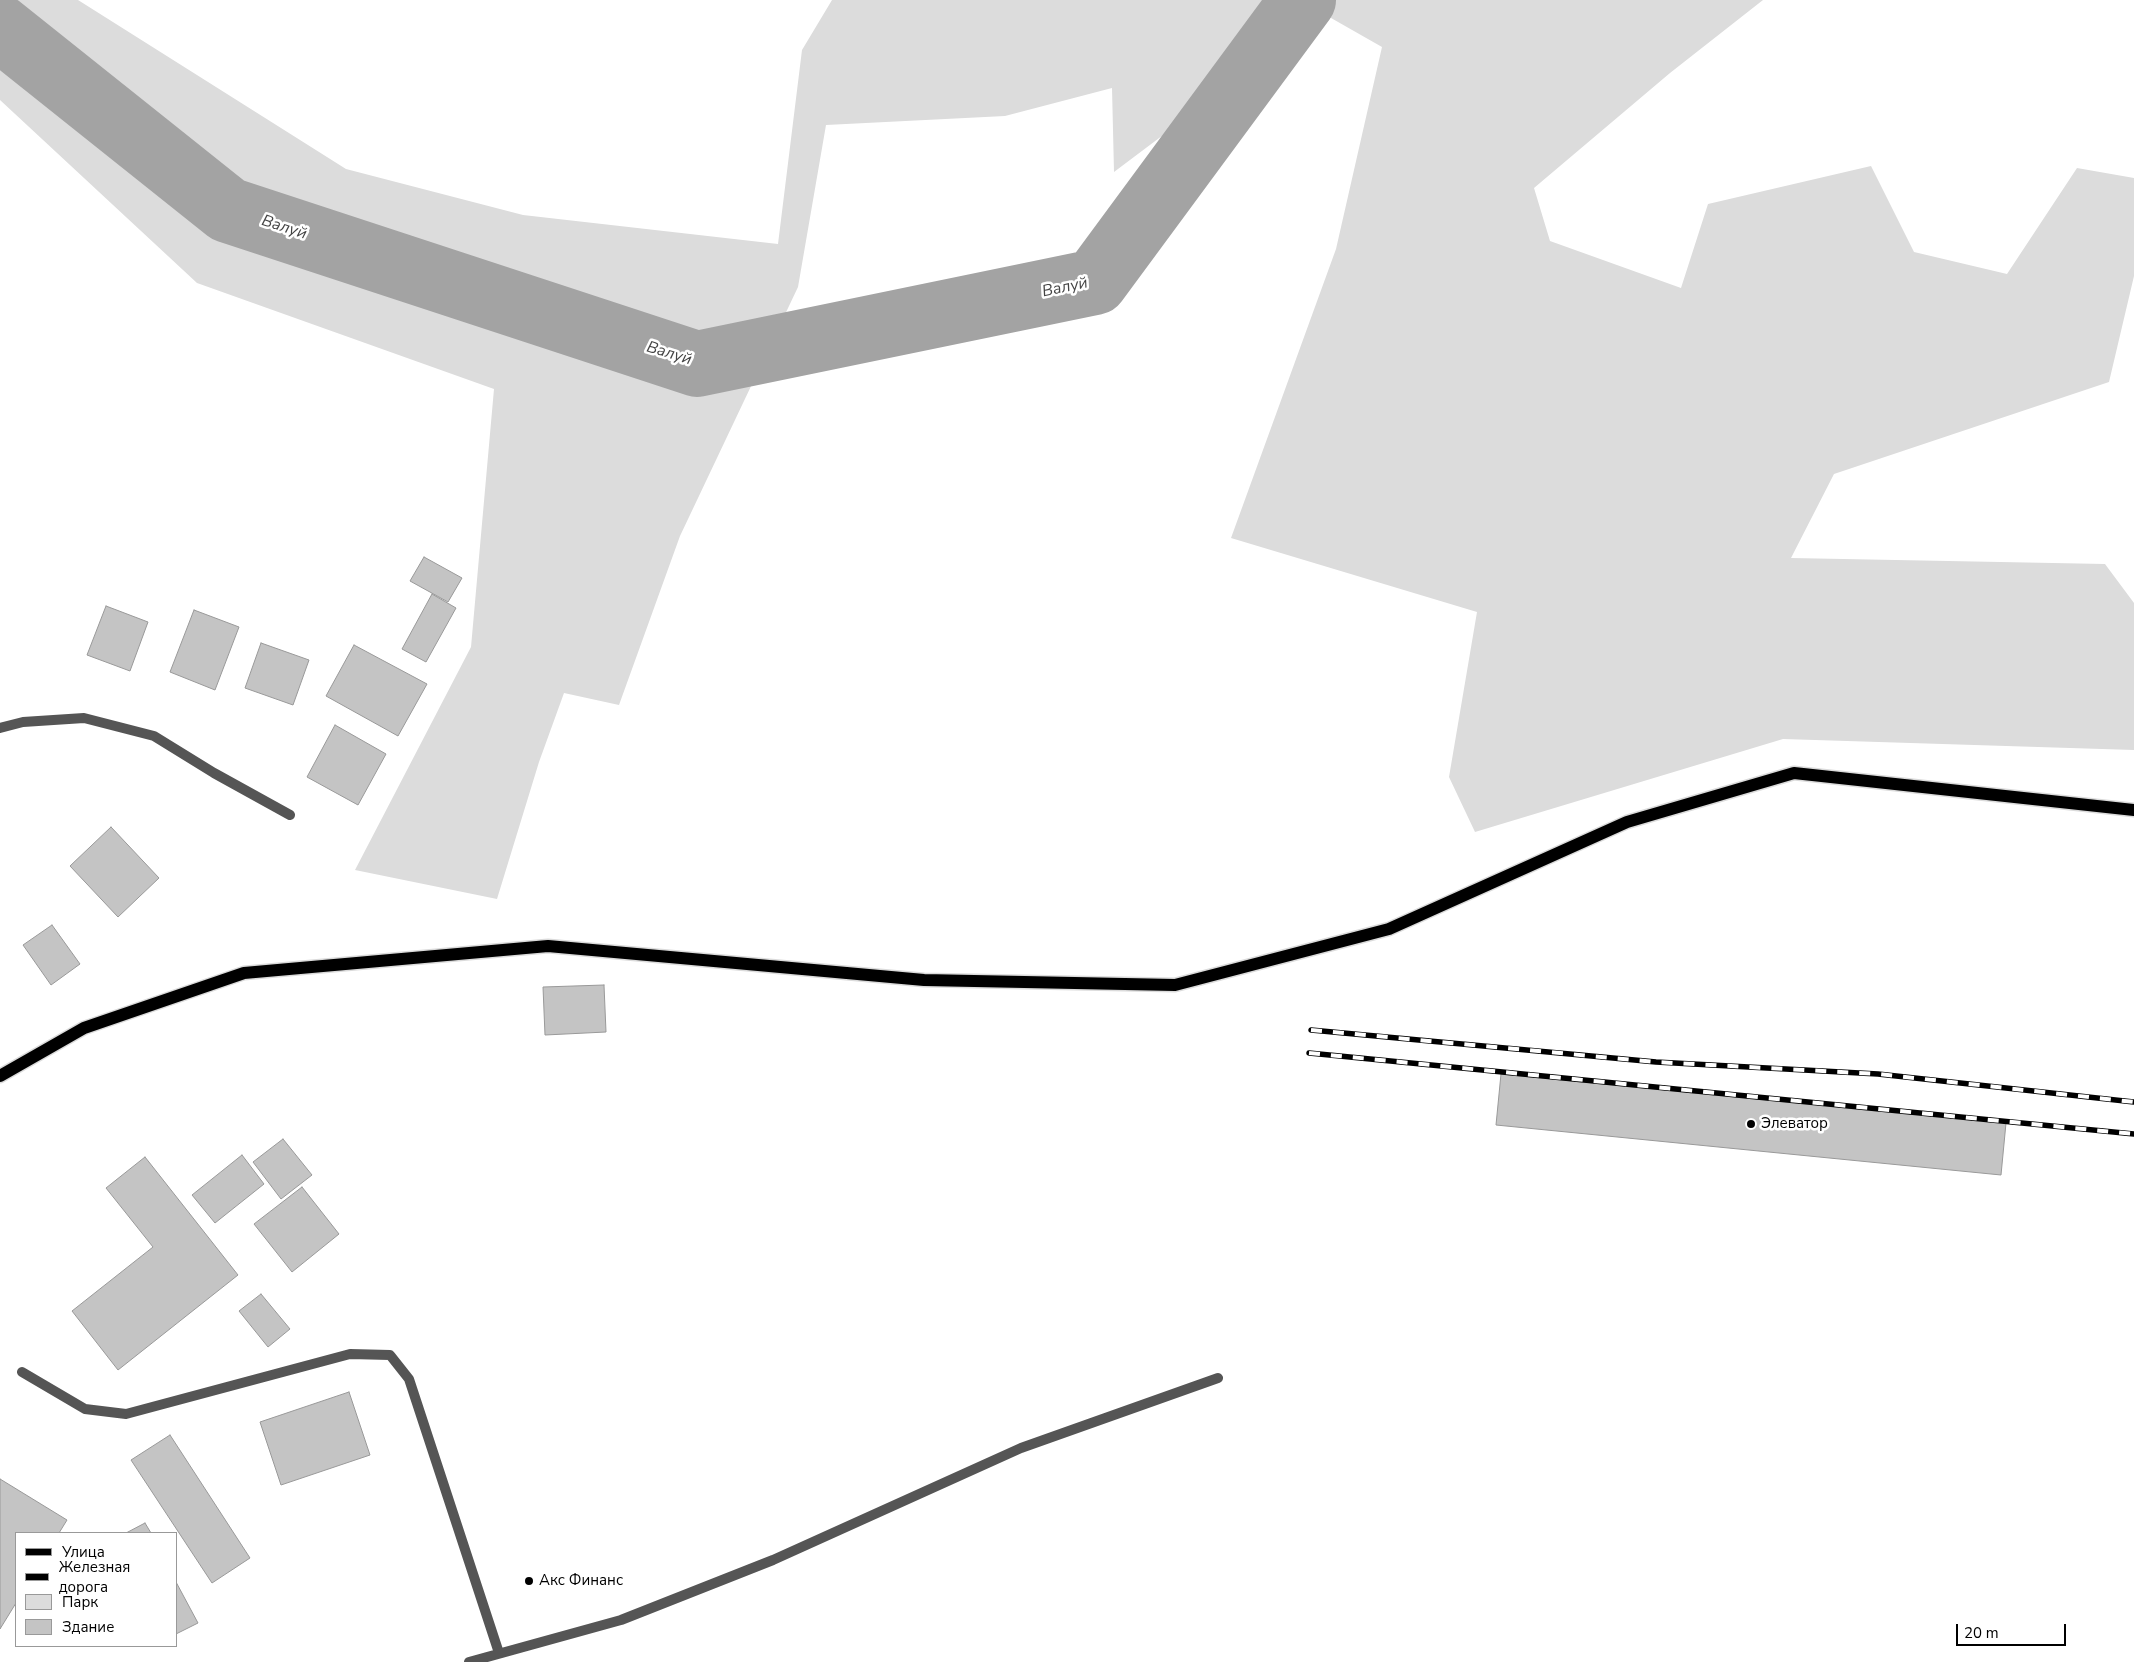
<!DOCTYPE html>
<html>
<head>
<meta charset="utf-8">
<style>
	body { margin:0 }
	#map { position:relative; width:2134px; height:1662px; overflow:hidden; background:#fff; font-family:"Nunito Sans",sans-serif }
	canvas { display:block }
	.legend { position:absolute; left:15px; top:1532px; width:162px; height:115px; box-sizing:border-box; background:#fff; border:1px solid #999; margin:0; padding:6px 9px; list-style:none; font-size:15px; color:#000 }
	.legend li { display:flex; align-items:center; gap:10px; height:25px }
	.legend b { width:25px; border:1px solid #999 }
	.scale { position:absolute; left:1956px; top:1624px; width:110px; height:22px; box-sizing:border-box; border:2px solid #000; border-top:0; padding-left:6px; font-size:15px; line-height:18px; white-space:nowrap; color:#000; -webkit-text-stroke:4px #fff; paint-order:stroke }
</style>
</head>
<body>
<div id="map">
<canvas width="2134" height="1662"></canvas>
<ul class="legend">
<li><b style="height:6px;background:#000"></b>Улица</li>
<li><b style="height:6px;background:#000"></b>Железная дорога</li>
<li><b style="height:14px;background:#dcdcdc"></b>Парк</li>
<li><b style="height:14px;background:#c4c4c4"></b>Здание</li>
</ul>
<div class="scale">20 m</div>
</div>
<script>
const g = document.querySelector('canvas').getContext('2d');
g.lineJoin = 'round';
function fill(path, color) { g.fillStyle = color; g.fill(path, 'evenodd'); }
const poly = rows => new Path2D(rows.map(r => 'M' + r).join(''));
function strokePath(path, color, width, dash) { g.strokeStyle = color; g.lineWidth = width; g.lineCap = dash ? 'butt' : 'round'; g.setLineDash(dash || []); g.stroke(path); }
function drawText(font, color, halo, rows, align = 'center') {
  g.font = font + ' "Nunito Sans",sans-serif'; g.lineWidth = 5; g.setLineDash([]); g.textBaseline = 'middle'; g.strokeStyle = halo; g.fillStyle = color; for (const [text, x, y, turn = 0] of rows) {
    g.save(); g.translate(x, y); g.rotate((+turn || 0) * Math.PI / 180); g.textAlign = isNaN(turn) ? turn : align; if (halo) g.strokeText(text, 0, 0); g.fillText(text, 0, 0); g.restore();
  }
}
fill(poly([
	[0,0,78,0,346,169,523,215,778,244,802,50,832,0,1763,0,1670,73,1534,188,1550,241,1681,288,1708,204,1871,166,1914,252,2007,274,2077,168,2134,178,2134,276,2109,382,1834,474,1791,558,2105,564,2134,603,2134,750,1783,739,1475,832,1449,777,1477,612,1231,538,1336,249,1382,47,1324,14,1114,172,1112,88,1005,116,826,125,798,287,680,536,619,705,564,693,539,762,497,899,355,870,471,647,494,389,197,283,0,100]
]), '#dcdcdc');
strokePath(poly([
	[0,28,228,210,697,364,1095,282,1303,0]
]), '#a3a3a3', 66);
const building = poly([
	[424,557,462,578,448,602,410,581,424,557],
	[432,594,456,608,426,662,402,649,432,594],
	[106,606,148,622,130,671,87,655,106,606],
	[194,610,239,627,215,690,170,672,194,610],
	[261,643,309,660,293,705,245,688,261,643],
	[354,645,427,684,398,736,326,696,354,645],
	[335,725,386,754,358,805,307,777,335,725],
	[111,827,159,878,118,917,70,866,111,827],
	[52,925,80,964,51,985,23,945,52,925],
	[604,985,606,1032,545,1035,543,987,604,985],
	[1501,1074,2006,1123,2001,1175,1496,1125,1501,1074],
	[283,1139,312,1175,281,1199,253,1162,283,1139],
	[242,1155,264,1184,215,1223,192,1195,242,1155],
	[145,1157,238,1275,118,1370,72,1311,153,1247,106,1188,145,1157],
	[302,1187,339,1234,292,1272,254,1224,302,1187],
	[261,1294,290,1329,268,1347,239,1311,261,1294],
	[349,1392,370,1455,281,1485,260,1422,349,1392],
	[170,1435,250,1558,212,1583,131,1460,170,1435],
	[0,1479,67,1520,59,1533,16,1533,16,1603,0,1629,0,1479],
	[145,1523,151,1533,126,1533,145,1523],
	[176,1582,198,1623,176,1634,176,1582]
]);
fill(building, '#c4c4c4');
strokePath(building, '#999', 1);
const primary = poly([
	[0,1076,84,1028,244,973,548,946,924,980,1175,985,1389,929,1627,822,1794,773,2134,810]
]);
strokePath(primary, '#dbdbdb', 15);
strokePath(poly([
	[0,728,23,722,84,718,154,736,214,773,290,815],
	[22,1372,85,1409,126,1414,350,1354,390,1355,409,1379,499,1653],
	[469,1662,621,1620,773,1560,1021,1448,1218,1378]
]), '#555', 10);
strokePath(primary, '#000', 12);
const rail = poly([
	[1311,1030,1656,1062,1878,1074,2134,1102],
	[1309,1053,2134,1134]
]);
strokePath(rail, '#000', 5.5);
strokePath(rail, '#fff', 4, [11]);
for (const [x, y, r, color] of [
	[1751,1124,5,"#000"],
	[529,1581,5,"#000"]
]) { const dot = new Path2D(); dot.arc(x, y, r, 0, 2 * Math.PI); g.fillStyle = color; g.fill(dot); strokePath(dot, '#fff', 2); }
drawText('15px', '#000', '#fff', [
	["Элеватор",1761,1124],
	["Акс Финанс",539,1581]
], 'left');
drawText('italic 16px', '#444', '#fff', [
	["Валуй",284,228,18],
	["Валуй",1065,288,-12],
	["Валуй",669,354,17]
]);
</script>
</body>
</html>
